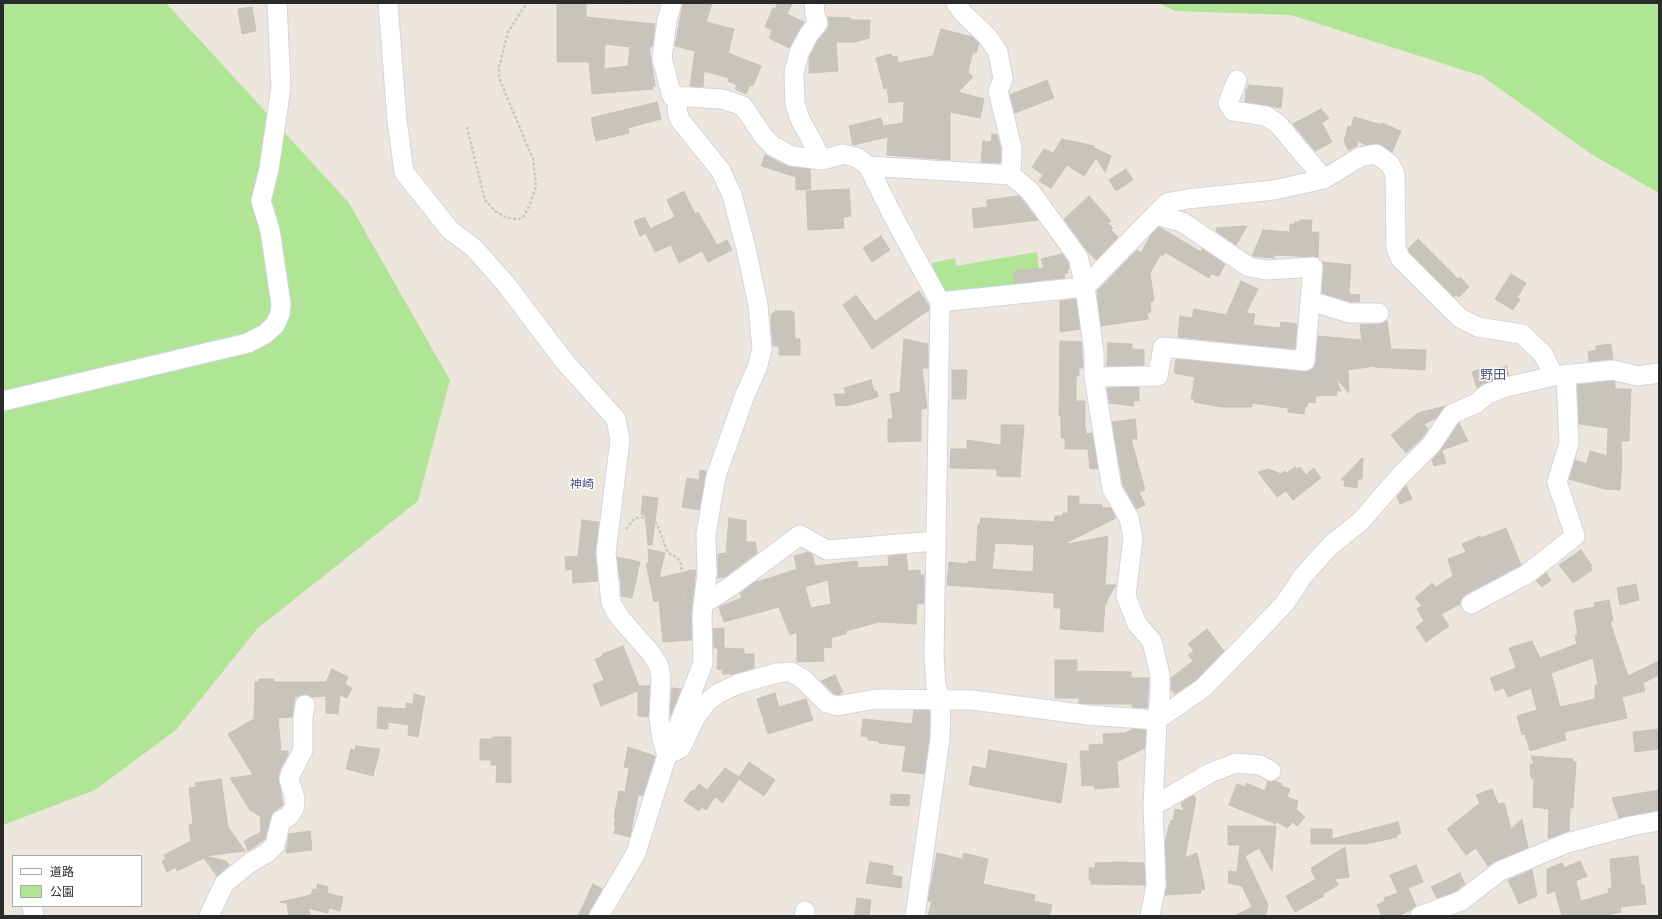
<!DOCTYPE html>
<html>
<head>
<meta charset="utf-8">
<style>
	body { margin:0 }
	#map { position:relative; width:1662px; height:919px; overflow:hidden; background:#ede6dc; font-family:"Nunito Sans","Noto Sans JP",sans-serif }
	canvas { display:block }
	.frame { position:absolute; inset:0; border:4px solid #2a2a2a; pointer-events:none }
	.legend { position:absolute; left:12px; top:855px; width:130px; height:52px; box-sizing:border-box; background:#fff; border:1px solid #aaa; margin:0; padding:5px 7px; list-style:none; font-size:12px; color:#2a2a2a }
	.legend li { display:flex; align-items:center; gap:8px; height:20px }
	.legend b { width:20px; border:1px solid #aaa }
</style>
</head>
<body>
<div id="map">
<canvas width="1662" height="919"></canvas>
<div class="frame"></div>
<ul class="legend">
<li><b style="height:5px;background:#fff"></b>道路</li>
<li><b style="height:11px;background:#b0e596"></b>公園</li>
</ul>
</div>
<script>
const g = document.querySelector('canvas').getContext('2d');
g.lineJoin = 'round';
function fill(path, color) { g.fillStyle = color; g.fill(path, 'evenodd'); }
const poly = rows => new Path2D(rows.map(r => 'M' + r).join(''));
function strokePath(path, color, width, dash) { g.strokeStyle = color; g.lineWidth = width; g.lineCap = dash ? 'butt' : 'round'; g.setLineDash(dash || []); g.stroke(path); }
function drawText(font, color, halo, rows, align = 'center') {
  g.font = font + ' "Nunito Sans","Noto Sans JP",sans-serif'; g.lineWidth = 3; g.setLineDash([]); g.textBaseline = 'middle'; g.strokeStyle = halo; g.fillStyle = color; for (const [text, x, y, turn = 0] of rows) {
    g.save(); g.translate(x, y); g.rotate((+turn || 0) * Math.PI / 180); g.textAlign = isNaN(turn) ? turn : align; if (halo) g.strokeText(text, 0, 0); g.fillText(text, 0, 0); g.restore();
  }
}
fill(poly([
	[3,3,166,3,349,203,450,380,418,501,257,629,176,730,95,790,3,825],
	[1159,3,1659,3,1659,193,1591,154,1482,76,1291,15,1175,11],
	[1037,252,1041,288,950,297,938,287,932,263,955,258,956,266]
]), '#b0e596');
const building = poly([
	[574,3,586,3,586,17,655,24,652,47,649,47,655,86,652,86,653,89,592,94,589,62,557,62,557,5,574,3],
	[605,44,630,47,628,66,604,69,605,44],
	[683,3,712,3,706,22,734,29,728,53,761,66,753,86,750,85,746,94,735,89,737,85,728,81,729,78,704,71,703,87,690,86,695,51,675,46,683,3],
	[778,3,792,3,787,14,804,22,789,48,769,38,772,30,765,27,773,8,775,9,778,3],
	[252,7,256,31,242,34,238,9,252,7],
	[828,17,851,18,850,20,870,20,869,38,855,42,836,42,838,71,809,73,809,57,818,40,827,30,829,25,828,17],
	[941,29,972,37,979,43,976,53,973,52,968,72,973,77,958,92,984,99,980,118,950,112,950,160,887,155,888,137,853,145,849,126,881,118,883,126,903,123,904,101,889,103,887,88,884,89,876,58,891,54,892,57,897,56,898,63,933,56,941,29],
	[1047,80,1054,98,1015,113,1010,95,1047,80],
	[1248,85,1283,88,1281,108,1245,102,1246,89,1248,89,1248,85],
	[657,102,661,119,628,128,629,133,596,141,591,118,657,102],
	[1321,109,1329,118,1322,123,1332,142,1315,151,1293,124,1321,109],
	[1354,117,1382,125,1382,123,1401,131,1392,152,1379,143,1366,145,1358,141,1357,146,1348,150,1344,141,1348,126,1351,127,1354,117],
	[992,134,997,135,1001,149,1000,163,981,162,983,141,991,142,992,134],
	[1062,139,1094,146,1093,147,1111,156,1105,172,1096,158,1084,176,1067,165,1051,188,1039,181,1043,175,1032,167,1044,149,1053,153,1062,139],
	[765,155,787,166,810,169,811,189,796,190,796,177,761,166,765,155],
	[1126,169,1133,180,1116,191,1109,180,1126,169],
	[849,189,851,216,843,217,844,228,808,230,806,191,849,189],
	[684,191,695,214,698,212,717,245,727,240,732,250,708,262,702,251,679,263,671,245,655,252,646,233,640,236,634,221,645,217,650,229,675,217,667,200,684,191],
	[1019,196,1038,220,974,228,972,209,987,207,987,200,1019,196],
	[1089,196,1111,221,1109,223,1103,219,1113,228,1111,230,1118,237,1096,260,1088,252,1064,219,1089,196],
	[1300,220,1312,220,1311,232,1319,232,1318,257,1274,255,1274,258,1252,256,1263,230,1290,232,1290,224,1295,224,1295,222,1300,222,1300,220],
	[1247,226,1236,245,1217,232,1216,228,1247,226],
	[1159,227,1201,252,1202,249,1225,264,1219,276,1211,274,1209,278,1165,252,1163,256,1161,254,1150,273,1154,301,1150,302,1151,312,1147,313,1148,319,1101,326,1097,291,1137,250,1141,253,1151,235,1159,227],
	[881,236,890,250,872,262,863,248,881,236],
	[1418,239,1458,279,1460,277,1469,287,1459,297,1456,295,1454,297,1409,252,1408,249,1418,239],
	[1062,254,1068,262,1069,269,1067,269,1068,273,1064,274,1065,278,1015,283,1014,271,1044,268,1041,259,1062,254],
	[1323,262,1351,265,1349,294,1360,295,1359,302,1351,302,1322,293,1323,262],
	[1511,274,1526,283,1517,298,1520,299,1513,310,1495,299,1511,274],
	[1241,281,1258,289,1246,313,1255,314,1253,325,1280,328,1281,322,1297,324,1295,349,1178,337,1180,316,1192,318,1194,309,1226,315,1241,281],
	[919,291,929,306,929,310,872,349,843,305,856,295,875,321,919,291],
	[1076,299,1080,329,1060,332,1060,301,1076,299],
	[775,311,792,311,794,313,795,339,800,339,800,355,779,355,779,346,773,346,771,322,772,313,775,313,775,311],
	[1387,321,1391,349,1426,350,1425,370,1375,367,1375,366,1348,370,1349,393,1335,377,1341,391,1336,391,1337,395,1316,396,1315,403,1308,402,1307,407,1305,407,1304,414,1288,412,1288,408,1252,403,1252,407,1220,407,1194,402,1195,399,1191,399,1195,377,1174,373,1176,359,1309,371,1314,368,1316,362,1318,336,1362,340,1360,325,1379,324,1387,321],
	[904,339,928,344,928,368,922,368,927,408,921,409,921,441,888,442,888,419,893,419,890,394,900,392,904,339],
	[1060,341,1081,342,1083,368,1079,368,1079,376,1076,376,1076,401,1085,401,1085,429,1086,429,1086,434,1092,433,1098,468,1090,469,1088,449,1065,449,1065,438,1061,438,1061,416,1059,416,1060,341],
	[1108,343,1132,344,1132,349,1144,350,1144,365,1107,366,1108,343],
	[1611,344,1613,359,1589,361,1588,352,1596,350,1596,346,1611,344],
	[1506,366,1509,375,1483,384,1477,388,1472,372,1486,367,1488,372,1506,366],
	[952,370,967,370,966,399,952,399,952,370],
	[871,380,874,391,877,391,878,397,849,405,836,406,834,394,846,394,844,388,871,380],
	[1612,381,1615,382,1615,389,1631,389,1629,441,1621,441,1622,462,1620,490,1605,489,1569,479,1575,460,1587,464,1590,451,1607,456,1608,428,1579,424,1577,385,1612,381],
	[1139,387,1139,401,1133,400,1134,406,1109,403,1107,388,1139,387],
	[1445,406,1436,418,1424,424,1428,429,1422,438,1406,453,1391,435,1418,413,1445,406],
	[1135,419,1137,439,1131,439,1145,490,1139,492,1145,505,1136,509,1123,485,1112,422,1135,419],
	[1459,423,1468,441,1442,450,1446,463,1434,466,1432,460,1440,451,1459,423],
	[1001,425,1024,425,1020,477,997,476,997,469,950,468,951,449,967,449,967,440,1001,445,1001,425],
	[1362,458,1361,460,1363,458,1362,479,1358,479,1357,488,1344,486,1345,480,1341,480,1362,458],
	[1295,467,1297,469,1300,467,1306,475,1314,468,1321,478,1293,500,1286,491,1277,497,1258,472,1268,469,1281,474,1285,471,1287,473,1295,467],
	[700,470,706,471,699,510,682,507,687,478,699,480,700,470],
	[1406,485,1412,499,1400,504,1397,497,1406,485],
	[643,496,658,498,652,545,648,545,645,515,641,514,643,496],
	[1068,496,1079,496,1079,504,1102,505,1102,508,1111,508,1116,518,1068,542,1068,544,1108,536,1105,585,1116,585,1107,600,1107,603,1105,603,1103,632,1060,629,1061,608,1054,608,1054,593,947,585,949,562,968,564,968,561,976,562,978,524,980,524,981,518,1054,522,1055,516,1063,516,1063,513,1068,513,1068,496],
	[995,543,1034,545,1033,572,992,569,995,543],
	[729,518,746,521,746,542,755,542,757,553,725,577,718,578,718,554,726,553,729,518],
	[582,520,599,522,595,552,598,581,573,583,572,569,566,570,565,557,578,556,582,520],
	[1506,528,1521,565,1466,594,1461,599,1460,604,1441,614,1449,626,1426,642,1416,627,1424,621,1417,609,1422,606,1415,598,1432,583,1436,587,1453,576,1448,559,1466,552,1462,544,1480,536,1481,538,1506,528],
	[648,549,665,553,659,578,689,571,689,570,696,570,691,614,692,640,663,642,659,600,654,602,646,563,649,564,648,549],
	[1581,550,1592,566,1590,567,1592,570,1573,583,1559,565,1581,550],
	[808,552,812,554,815,566,857,561,858,568,889,566,888,556,906,554,908,571,920,570,920,575,924,575,924,603,917,604,916,624,879,622,846,631,846,634,832,637,831,648,823,647,824,661,797,662,797,632,790,635,779,607,724,622,719,607,742,598,740,593,757,580,757,582,797,569,794,556,808,552],
	[828,580,831,604,811,608,805,587,828,580],
	[617,557,640,562,632,598,621,596,621,579,620,579,617,557],
	[1546,573,1551,580,1542,587,1536,581,1546,573],
	[1636,584,1639,600,1620,605,1617,588,1636,584],
	[1609,600,1613,621,1610,622,1628,676,1659,661,1659,675,1643,683,1645,691,1622,697,1627,718,1564,732,1566,740,1530,751,1525,734,1522,735,1517,716,1537,710,1531,688,1508,697,1504,688,1495,691,1490,678,1516,668,1509,648,1532,641,1540,658,1577,644,1575,636,1578,635,1574,611,1595,607,1594,603,1609,600],
	[1593,658,1598,685,1595,685,1595,699,1560,707,1551,673,1593,658],
	[724,628,724,648,744,649,744,654,754,654,754,668,733,674,722,674,723,670,717,669,718,648,714,648,713,629,724,628],
	[1207,629,1224,651,1196,680,1175,694,1171,689,1171,678,1193,661,1188,655,1194,651,1188,644,1207,629],
	[623,646,639,686,650,686,648,717,638,716,638,691,601,706,593,685,604,680,595,659,603,656,602,654,623,646],
	[1055,660,1077,660,1077,669,1073,671,1131,672,1131,678,1149,678,1147,708,1132,707,1132,704,1089,704,1079,703,1079,698,1055,698,1055,660],
	[332,669,348,677,345,684,352,688,347,698,340,695,338,714,326,713,326,696,312,697,306,694,295,697,292,717,278,718,281,751,288,751,288,755,281,767,278,776,283,805,272,813,265,839,248,851,244,841,261,832,260,816,250,810,230,778,253,775,228,734,254,719,255,682,259,682,259,679,274,679,274,682,326,682,332,669],
	[835,675,843,692,837,695,833,693,821,681,835,675],
	[672,688,681,689,671,714,670,714,672,688],
	[775,693,779,707,806,699,813,720,768,734,757,699,775,693],
	[414,694,425,697,418,737,408,735,409,725,388,722,388,729,377,728,378,707,406,709,406,703,413,704,414,694],
	[914,710,930,711,929,741,924,774,902,771,906,746,879,743,879,741,868,740,868,737,861,736,863,719,912,724,914,710],
	[1133,729,1146,730,1145,748,1117,762,1119,787,1095,789,1094,785,1082,786,1080,751,1089,751,1089,745,1104,744,1103,734,1125,733,1133,729],
	[1659,729,1659,749,1635,752,1633,732,1659,729],
	[493,737,511,737,511,783,496,782,497,765,491,765,491,760,480,760,480,739,493,739,493,737],
	[356,746,380,749,373,776,346,769,351,749,355,750,356,746],
	[628,747,655,756,643,795,638,795,630,837,614,833,616,826,614,825,616,817,614,817,619,791,625,792,629,768,624,767,628,747],
	[989,750,1067,764,1061,803,969,785,973,766,986,769,989,750],
	[1531,756,1573,759,1573,762,1576,762,1573,808,1570,808,1569,831,1550,838,1548,838,1549,809,1533,807,1534,778,1531,778,1530,764,1534,764,1531,756],
	[749,762,775,780,764,796,739,779,723,803,715,797,706,810,702,807,699,811,684,801,692,790,694,791,699,784,707,790,725,768,739,777,749,762],
	[221,779,228,827,245,851,205,856,226,861,229,865,217,876,204,858,177,871,176,867,167,872,162,861,166,859,164,855,191,841,189,825,193,824,189,788,196,787,195,783,221,779],
	[1268,781,1275,781,1282,784,1281,786,1290,789,1287,797,1298,801,1296,809,1305,817,1297,826,1293,822,1287,828,1276,821,1276,824,1229,805,1237,784,1245,787,1246,783,1265,791,1268,781],
	[1492,789,1498,804,1504,803,1511,829,1522,819,1528,848,1496,861,1488,866,1476,848,1466,855,1447,829,1480,803,1476,795,1492,789],
	[1659,790,1659,810,1619,818,1612,798,1659,790],
	[891,794,910,795,909,806,890,805,891,794],
	[1193,795,1196,798,1185,858,1197,853,1205,889,1200,890,1201,893,1165,895,1167,885,1165,844,1169,825,1170,825,1171,820,1173,821,1175,809,1184,811,1181,803,1193,795],
	[1398,822,1401,833,1397,835,1397,837,1367,844,1311,844,1311,829,1332,829,1332,839,1398,822],
	[1228,826,1276,826,1272,871,1259,848,1245,856,1268,905,1265,916,1234,916,1252,907,1242,886,1228,883,1229,871,1237,872,1240,845,1228,845,1228,826],
	[310,831,312,850,286,853,289,834,310,831],
	[1345,847,1349,877,1335,879,1338,885,1323,894,1324,896,1295,912,1286,896,1316,879,1311,871,1313,870,1311,868,1345,847],
	[937,853,962,859,964,853,988,859,983,884,1035,895,1034,901,1052,905,1049,916,928,916,932,901,928,901,937,853],
	[1638,856,1641,885,1644,885,1646,904,1620,907,1621,912,1611,914,1612,916,1562,916,1555,891,1547,894,1547,869,1562,863,1564,868,1580,861,1587,876,1576,881,1581,901,1609,893,1608,889,1612,888,1610,859,1638,856],
	[870,862,893,866,892,875,902,877,901,888,866,883,870,862],
	[1119,862,1144,863,1145,885,1091,884,1091,880,1089,880,1089,868,1095,868,1095,863,1119,862],
	[1416,865,1423,882,1408,888,1416,906,1411,910,1398,916,1382,916,1377,905,1385,901,1384,898,1398,893,1390,875,1416,865],
	[1532,870,1537,896,1519,904,1508,880,1532,870],
	[1460,873,1465,884,1456,891,1437,898,1431,887,1460,873],
	[318,884,328,887,327,893,343,897,340,911,329,908,328,913,308,908,311,916,289,916,287,903,280,902,311,895,313,889,316,890,318,884],
	[593,884,602,889,588,916,578,916,593,884],
	[857,898,871,900,869,916,855,916,857,898]
]);
fill(building, '#c8c3bb');
strokePath(building, '#c8c2b5', 1);
const minor = poly([
	[388,3,397,120,404,172,450,230,474,248,505,283,565,362,616,419,620,440,606,553,611,603,620,618,651,653,659,666,661,678,659,718,662,740,667,755,681,748,696,716,708,701,719,693,738,684,777,673,791,672,803,679,827,703,837,706,876,699,972,700,1088,715,1157,720,1203,688,1248,642,1285,603,1303,576,1330,546,1361,521,1399,477,1431,445,1452,414,1477,403,1487,394,1506,387,1554,376,1613,370,1637,376,1659,373],
	[814,3,815,14,818,23,809,34,799,53,794,72,795,104,800,119,822,160,843,154,858,158,868,166,894,218,940,302,934,656,936,686,941,699,940,739,915,916],
	[956,3,963,13,988,37,998,52,1003,79,998,91,1012,148,1011,175],
	[1237,80,1228,103,1233,111,1266,116,1278,124,1324,179],
	[672,96,722,99,743,106,764,137,773,146,792,156,822,160],
	[868,166,1011,175,1030,191,1078,257,1085,287,1094,353,1094,377,1112,489,1129,518,1133,538,1126,596,1137,624,1152,641,1160,675,1160,695,1157,720,1153,806,1156,885,1150,916],
	[1311,301,1349,313,1379,313],
	[940,302,1085,287,1167,203,1187,199,1274,190,1324,179,1360,157,1376,154,1390,164,1395,174,1396,248,1400,258,1460,318,1478,327,1522,334,1543,354,1554,376],
	[1094,377,1158,376,1163,347,1305,361,1313,267,1267,270,1249,267,1182,222,1156,215],
	[3,401,248,343,265,334,275,325,280,314,281,304,270,230,261,201,269,169,281,87,277,3],
	[703,604,730,587,800,535,827,550,936,541],
	[1471,604,1527,574,1575,536,1557,482,1569,443,1566,374],
	[1153,806,1210,773,1236,763,1260,765,1271,771],
	[32,906,34,916],
	[209,916,224,884,251,862,267,853,275,845,281,820,288,817,294,809,295,799,289,779,291,773,303,750,303,717,305,705],
	[599,916,636,853,667,755,703,663,702,615,707,573,706,534,716,476,745,395,757,368,762,349,758,305,746,248,732,195,721,171,680,120,677,111,678,102,672,96,662,58,667,20,672,3],
	[804,916,805,911],
	[1420,916,1461,901,1500,871,1567,843,1631,826,1659,821]
]);
strokePath(minor, '#d1d4e4', 21);
strokePath(poly([
	[624,3,626,3],
	[467,127,485,200,495,211,507,218,519,219,524,216,530,204,536,186,533,159,499,78,499,67,508,32,527,3],
	[626,529,635,518,645,517,657,524,668,553,677,557,681,564,685,599,688,600]
]), '#c8c8c8', 2.5, [3, 2]);
strokePath(minor, '#fff', 19);
drawText('12px', '#49517c', '#fff', [
	["神崎",582,485]
]);
drawText('13px', '#49517c', '#fff', [
	["野田",1493,376]
]);
</script>
</body>
</html>
